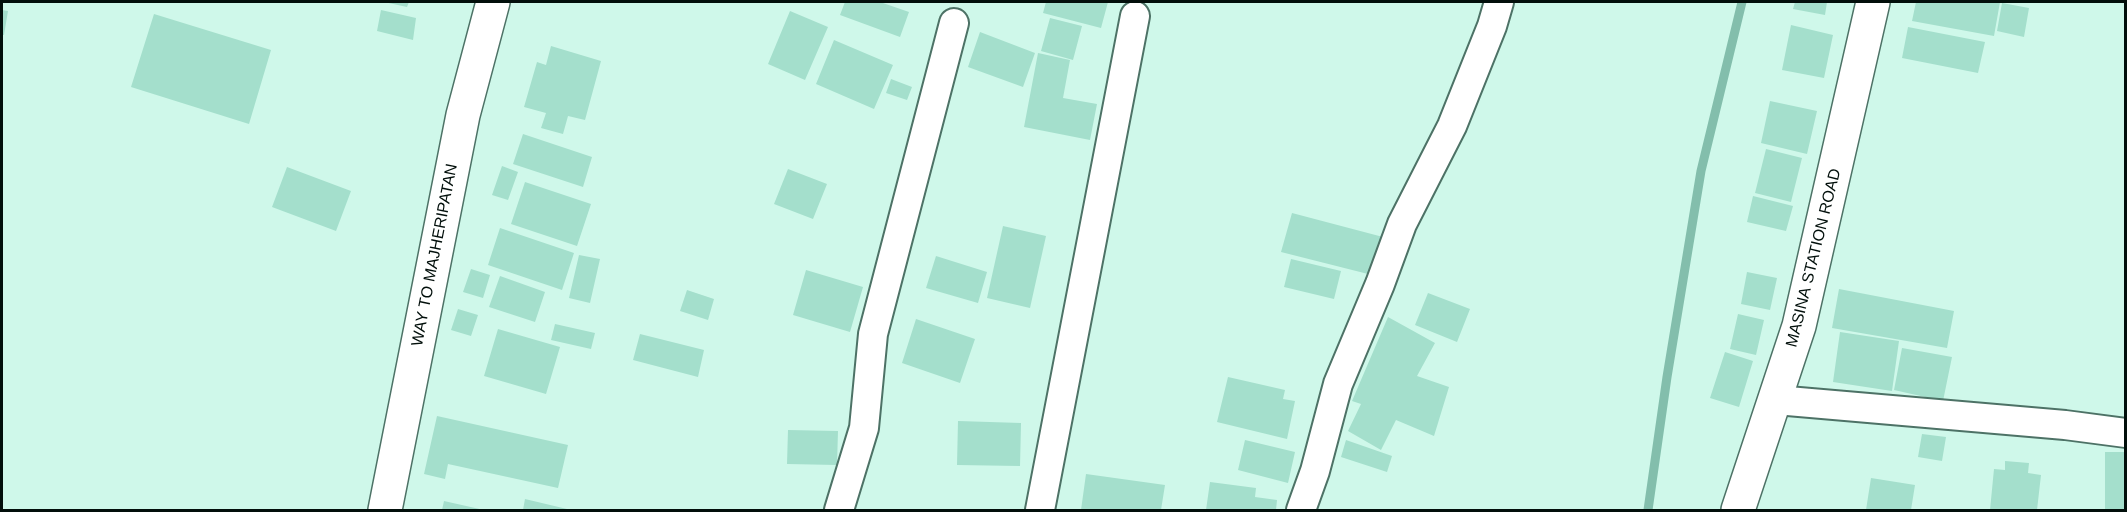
<!DOCTYPE html>
<html>
<head>
<meta charset="utf-8">
<style>
	body { margin:0 }
	#map { position:relative; width:2127px; height:512px; overflow:hidden; background:#cff8ea; font-family:Helvetica,sans-serif }
	canvas { display:block }
	.frame { position:absolute; inset:0; border:3px solid #020f0b; pointer-events:none }
</style>
</head>
<body>
<div id="map">
<canvas width="2127" height="512"></canvas>
<div class="frame"></div>
</div>
<script>
const g = document.querySelector('canvas').getContext('2d');
g.lineJoin = 'round';
const poly = rows => new Path2D(rows.map(r => 'M' + r).join(''));
function strokePath(path, color, width, dash) { g.strokeStyle = color; g.lineWidth = width; g.lineCap = dash ? 'butt' : 'round'; g.setLineDash(dash || []); g.stroke(path); }
function fill(path, color) { g.fillStyle = color; g.fill(path, 'evenodd'); }
function drawText(font, color, halo, rows, align = 'center') {
  g.font = font + ' Helvetica,sans-serif'; g.lineWidth = 5; g.setLineDash([]); g.textBaseline = 'middle'; g.strokeStyle = halo; g.fillStyle = color; for (const [text, x, y, turn = 0] of rows) {
    g.save(); g.translate(x, y); g.rotate((+turn || 0) * Math.PI / 180); g.textAlign = isNaN(turn) ? turn : align; if (halo) g.strokeText(text, 0, 0); g.fillText(text, 0, 0); g.restore();
  }
}
strokePath(poly([
	[1648,510,1667,377,1701,171,1742,2]
]), '#83beac', 9);
fill(poly([
	[384,2,409,2,407,7],
	[845,2,880,2,909,12,900,37,840,15],
	[1046,2,1108,2,1101,28,1043,13],
	[1795,2,1827,2,1825,15,1793,9],
	[1916,2,2000,2,1994,36,1912,21],
	[2002,3,2029,8,2024,37,1997,31],
	[2,10,8,11,4,35,2,35],
	[381,10,416,18,413,40,377,31],
	[790,11,828,27,805,80,768,64],
	[154,14,271,50,249,124,131,87],
	[1050,18,1082,26,1073,60,1041,51],
	[1791,25,1833,35,1824,78,1782,70],
	[1908,27,1985,42,1978,73,1902,58],
	[980,32,1035,53,1023,87,968,67],
	[834,40,893,65,874,109,816,84],
	[551,46,601,61,585,120,568,116,563,134,541,128,546,113,524,107,537,62,546,65],
	[1038,53,1070,60,1063,98,1097,104,1090,140,1024,127],
	[891,79,912,87,907,100,886,93],
	[1770,101,1817,111,1807,154,1761,143],
	[523,134,592,157,583,187,513,164],
	[1766,149,1802,158,1791,202,1755,193],
	[502,166,518,172,508,200,492,195],
	[287,167,351,191,336,231,272,207],
	[788,169,827,184,813,219,774,204],
	[525,182,591,204,577,246,511,224],
	[1753,196,1793,206,1786,231,1747,222],
	[1292,213,1383,237,1372,275,1281,252],
	[1003,226,1046,236,1030,308,987,298],
	[500,228,574,253,562,290,488,265],
	[579,255,600,259,590,303,569,298],
	[936,256,987,272,978,303,926,288],
	[1291,259,1341,271,1334,299,1284,287],
	[471,269,490,275,483,298,463,292],
	[806,270,863,287,850,332,793,315],
	[1747,272,1777,278,1770,310,1741,304],
	[500,276,545,292,535,322,489,307],
	[1839,289,1954,311,1947,348,1832,328],
	[687,290,714,299,708,320,680,311],
	[1428,293,1470,309,1457,342,1415,325],
	[458,309,478,315,471,336,451,330],
	[1738,314,1764,320,1756,355,1730,349],
	[1388,317,1435,343,1417,376,1449,387,1434,436,1396,420,1381,450,1348,431,1361,404,1352,401],
	[916,319,975,339,960,383,902,363],
	[555,324,595,333,591,349,551,340],
	[498,329,560,347,546,394,484,376],
	[1840,332,1899,341,1892,391,1833,382],
	[640,334,704,350,698,377,633,360],
	[1902,348,1952,357,1943,401,1894,390],
	[1725,352,1753,361,1739,407,1710,398],
	[1228,377,1285,390,1283,399,1295,401,1287,439,1217,422],
	[437,416,568,445,558,488,448,464,445,479,424,474],
	[958,421,1021,423,1020,466,957,465],
	[788,430,838,431,837,465,787,464],
	[1922,434,1946,437,1942,461,1918,457],
	[1245,440,1295,452,1288,483,1238,470],
	[1346,440,1392,456,1387,472,1341,457],
	[2105,452,2126,452,2126,510,2105,510],
	[2005,461,2029,463,2028,473,2041,475,2037,510,1990,510,1994,469,2005,470],
	[1086,474,1165,485,1161,510,1081,510],
	[1871,478,1915,485,1911,510,1866,510],
	[1210,482,1256,488,1255,497,1277,500,1276,510,1206,510],
	[525,499,567,509,566,510,523,510],
	[444,501,484,510,442,510]
]), '#a4dfcc');
const minor = poly([
	[1776,400,2065,425,2126,433],
	[839,510,864,428,873,334,954,23],
	[1040,510,1135,16],
	[1301,510,1315,471,1338,384,1380,284,1402,224,1452,126,1492,26,1499,2]
]);
const tertiary = poly([
	[1738,510,1799,326,1873,2]
]);
const primary = poly([
	[385,510,463,115,493,2]
]);
strokePath(minor, '#4d7266', 32);
strokePath(tertiary, '#4d7266', 36);
strokePath(primary, '#4d7266', 36);
strokePath(minor, '#fff', 28);
strokePath(tertiary, '#fff', 33);
strokePath(primary, '#fff', 33);
drawText('16px', '#020f0b', '#fff', [
	["WAY TO MAJHERIPATAN",435,255,-79],
	["MASINA STATION ROAD",1814,258,-76]
]);
</script>
</body>
</html>
